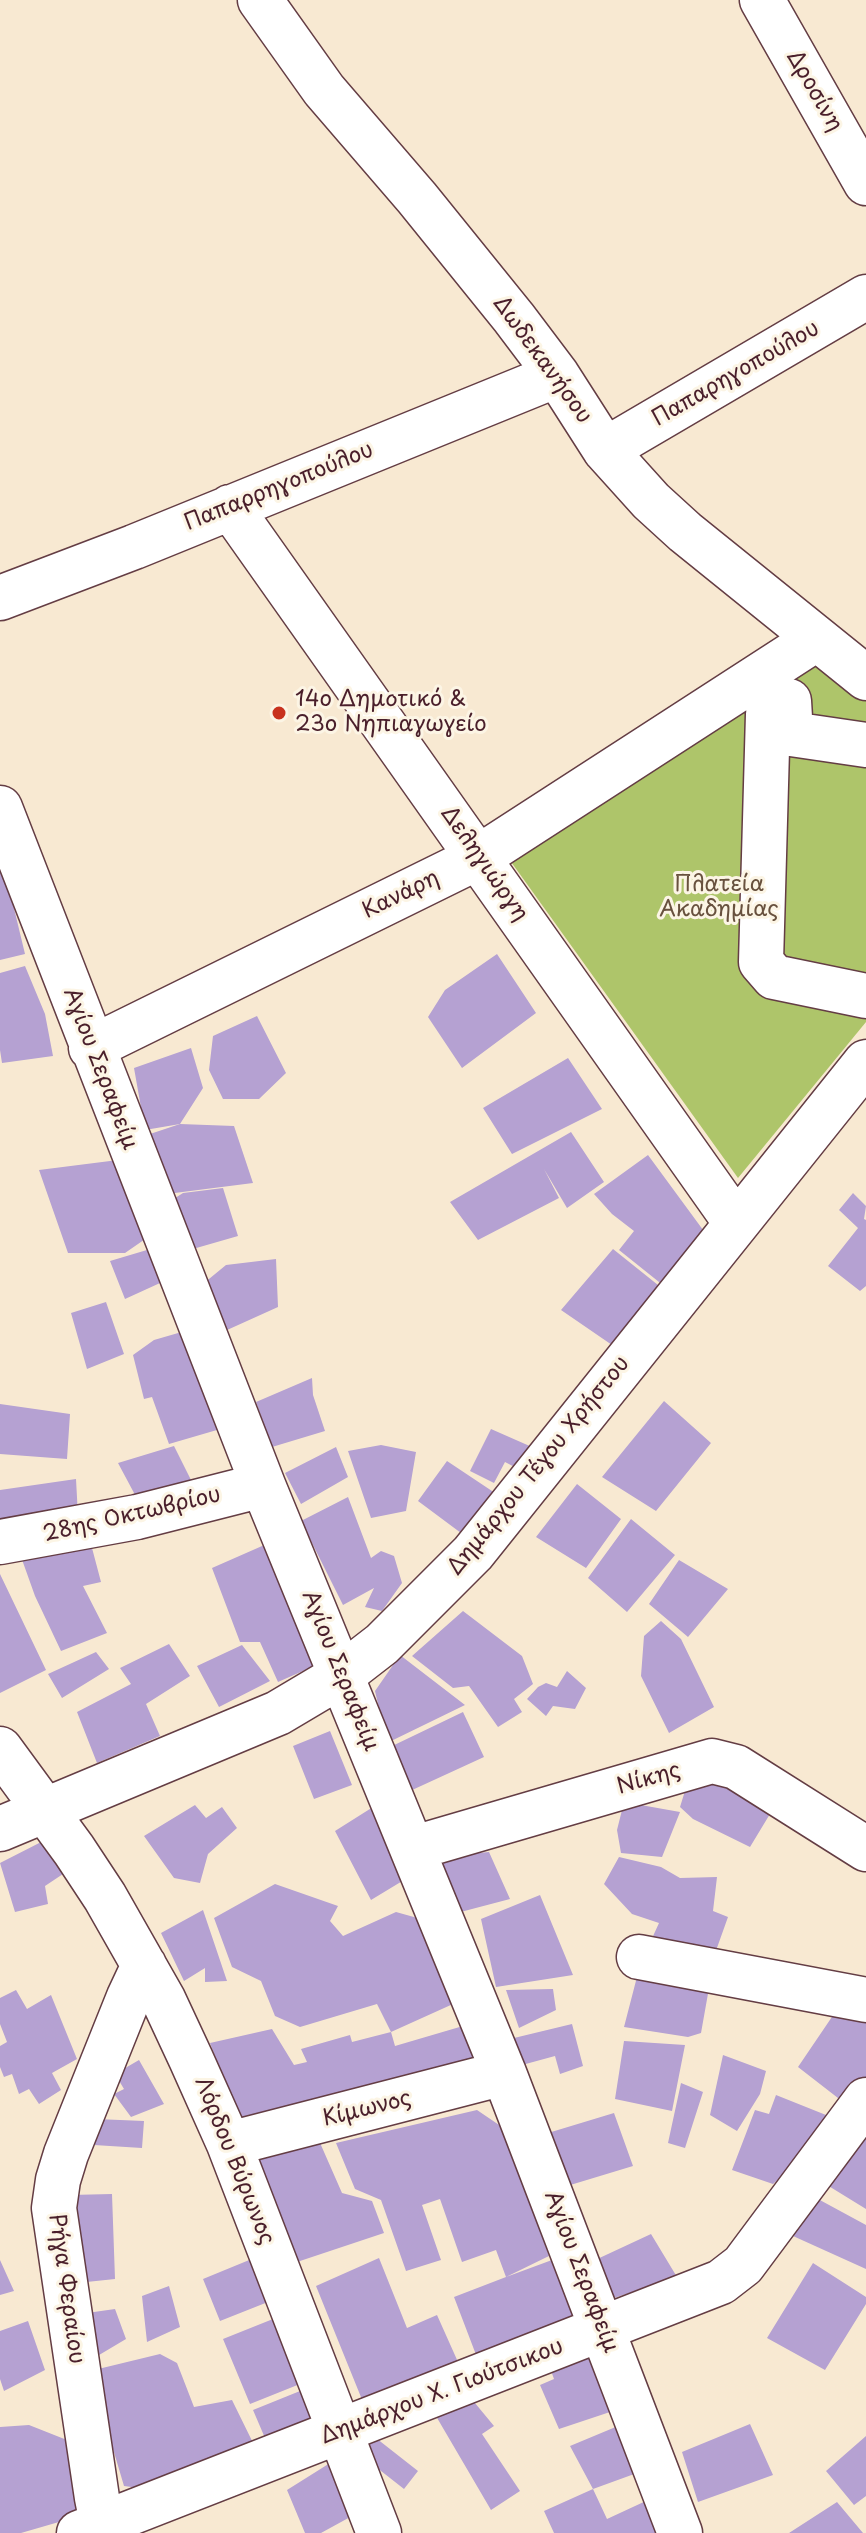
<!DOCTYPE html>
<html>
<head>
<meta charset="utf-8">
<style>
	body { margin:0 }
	canvas { display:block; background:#f8e9d2 }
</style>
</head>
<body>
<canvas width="866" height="2533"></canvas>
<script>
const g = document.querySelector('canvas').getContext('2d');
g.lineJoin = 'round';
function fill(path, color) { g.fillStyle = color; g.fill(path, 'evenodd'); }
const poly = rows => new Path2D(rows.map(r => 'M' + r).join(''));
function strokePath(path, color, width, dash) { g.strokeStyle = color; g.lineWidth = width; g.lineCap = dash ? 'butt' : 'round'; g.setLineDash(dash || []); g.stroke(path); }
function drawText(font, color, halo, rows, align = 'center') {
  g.font = font + ' "Playpen Sans",sans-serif'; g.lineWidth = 6; g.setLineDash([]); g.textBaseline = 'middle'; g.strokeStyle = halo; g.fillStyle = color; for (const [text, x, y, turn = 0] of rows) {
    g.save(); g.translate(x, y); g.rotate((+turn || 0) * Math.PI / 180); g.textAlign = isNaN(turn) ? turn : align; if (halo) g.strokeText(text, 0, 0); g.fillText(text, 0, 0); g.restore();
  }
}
fill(poly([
	[816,661,866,700,866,1022,738,1178,509,859]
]), '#aec56a');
fill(poly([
	[0,870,12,900,25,954,0,960],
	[497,954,536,1013,462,1068,428,1017,445,990],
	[25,966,45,1014,53,1056,2,1063,0,1050,0,973],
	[257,1016,286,1073,259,1099,223,1099,209,1070,213,1036],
	[191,1048,203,1088,180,1124,234,1126,253,1183,159,1195,141,1137,180,1124,145,1130,134,1068],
	[568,1058,602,1109,512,1154,483,1108],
	[571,1132,604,1182,567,1208,544,1169,559,1198,478,1240,450,1202],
	[648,1155,706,1234,664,1286,619,1250,634,1231,612,1214,594,1194],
	[118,1160,151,1235,125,1253,68,1253,39,1170],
	[223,1188,238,1236,179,1253,161,1207,183,1193],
	[853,1193,866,1206,864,1219,866,1220,866,1286,860,1291,828,1266,858,1228,839,1210],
	[157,1247,171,1278,125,1299,110,1261],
	[613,1249,663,1289,612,1345,561,1310],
	[276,1259,278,1307,216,1335,198,1288,226,1265],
	[106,1302,124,1354,87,1369,71,1313],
	[192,1329,234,1425,169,1444,152,1397,144,1399,133,1355,154,1340],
	[312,1378,313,1395,325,1431,272,1447,256,1402],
	[664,1401,711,1443,656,1511,602,1477],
	[0,1404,70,1414,67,1459,0,1454],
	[491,1429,541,1451,528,1474,505,1462,494,1483,470,1471],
	[381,1445,416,1452,406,1511,371,1518,348,1451],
	[174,1446,196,1490,141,1506,118,1463],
	[336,1447,348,1477,301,1504,285,1473],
	[447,1461,501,1497,461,1533,418,1501],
	[76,1479,78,1516,0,1526,0,1490],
	[577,1484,621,1519,586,1568,536,1537],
	[348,1497,371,1558,381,1551,394,1556,402,1583,382,1611,365,1607,374,1588,343,1605,301,1521],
	[631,1519,675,1555,627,1612,588,1578],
	[278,1539,321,1663,278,1682,260,1642,240,1642,212,1568],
	[92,1548,101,1582,83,1586,107,1633,61,1651,35,1596,20,1554],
	[679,1560,728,1589,688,1637,649,1604],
	[0,1574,46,1670,0,1693],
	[463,1611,522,1656,533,1684,514,1699,522,1712,498,1727,469,1686,453,1688,412,1656],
	[661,1621,681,1639,714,1707,669,1733,641,1676,644,1636],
	[169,1644,190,1676,146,1704,160,1736,97,1763,77,1712,131,1684,120,1668],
	[242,1645,270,1681,219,1707,197,1666],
	[96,1652,109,1669,62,1698,48,1674],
	[400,1655,465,1705,387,1743,375,1691],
	[567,1671,586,1688,575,1709,553,1706,546,1716,527,1699,538,1687,546,1683,557,1687],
	[463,1712,484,1757,410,1791,388,1748],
	[330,1731,352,1785,314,1799,293,1746],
	[723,1772,776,1804,750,1847,693,1819,680,1807,689,1778],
	[624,1802,680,1812,662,1857,621,1853,617,1830],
	[195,1805,206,1818,222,1807,237,1828,208,1854,200,1883,174,1878,144,1836],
	[373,1807,404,1880,371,1900,335,1831],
	[51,1837,72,1868,45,1886,48,1904,15,1912,0,1863],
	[489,1852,510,1899,453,1914,434,1857],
	[619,1857,661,1867,680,1878,717,1877,713,1911,728,1917,713,1959,649,1945,659,1923,632,1914,604,1884],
	[275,1884,338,1906,330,1921,343,1936,396,1912,421,1919,453,2004,391,2032,377,2004,300,2027,275,2016,261,1981,232,1967,214,1918],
	[540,1895,573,1975,496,1987,481,1919],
	[203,1910,227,1981,205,1982,205,1968,184,1981,161,1933],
	[638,1973,709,1988,701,2033,688,2037,624,2027],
	[553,1989,556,2010,519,2028,506,1990],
	[16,1990,27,2009,51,1995,77,2059,52,2073,61,2090,39,2104,29,2089,19,2094,12,2074,4,2077,0,2067,0,2046,7,2042,0,2024,0,1998],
	[838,2008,866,2023,866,2079,847,2105,798,2067],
	[572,2024,583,2066,560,2074,555,2056,522,2065,514,2038],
	[463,2026,479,2066,245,2135,210,2043,272,2029,294,2065,307,2062,301,2049,350,2035,352,2042,391,2032,395,2046],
	[624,2041,685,2045,672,2111,615,2099],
	[723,2055,766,2071,760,2094,737,2131,710,2115],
	[139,2060,164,2104,131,2117,114,2094,124,2089,115,2074],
	[681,2083,703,2092,685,2148,668,2143],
	[776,2095,826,2115,801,2159,773,2184,732,2170,755,2110,769,2114],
	[477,2110,505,2129,549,2256,506,2277,552,2260,576,2323,478,2360,454,2297,506,2277,496,2250,462,2262,440,2199,422,2205,441,2260,406,2271,381,2200,355,2189,336,2143],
	[614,2113,633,2166,567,2186,548,2133],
	[96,2119,144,2121,142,2148,94,2145],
	[859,2135,866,2138,866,2209,827,2185],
	[317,2136,342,2193,372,2201,384,2233,288,2265,247,2155],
	[112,2194,115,2279,77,2283,70,2195],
	[818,2199,866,2225,866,2269,793,2236],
	[651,2234,677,2277,611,2299,593,2261],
	[259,2256,273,2300,220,2321,203,2279],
	[379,2258,407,2328,437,2315,458,2362,365,2407,316,2286],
	[0,2260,14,2291,0,2295],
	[813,2263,866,2297,866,2304,825,2370,767,2338],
	[169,2286,180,2327,147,2342,142,2296],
	[115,2309,126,2339,89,2361,80,2314],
	[278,2317,305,2382,250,2404,223,2339],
	[28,2321,45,2370,4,2391,0,2379,0,2331],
	[589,2348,613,2411,559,2429,540,2385,554,2379,549,2365],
	[160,2354,177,2363,194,2407,232,2400,257,2451,147,2489,124,2486,90,2371],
	[305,2389,320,2424,268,2445,253,2410],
	[465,2391,494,2426,482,2434,520,2491,491,2510,433,2411],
	[750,2424,773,2475,698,2502,682,2452],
	[29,2425,77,2444,83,2515,21,2533,0,2533,0,2427],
	[618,2426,637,2473,593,2489,570,2446],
	[367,2431,418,2471,404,2489,353,2449],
	[866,2436,866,2496,854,2505,826,2471],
	[330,2463,352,2516,321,2533,305,2533,287,2490],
	[593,2489,607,2519,648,2500,663,2533,554,2533,544,2511],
	[837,2502,863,2533,789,2533]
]), '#b5a1d2');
const minor = poly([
	[260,0,324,90,417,198,514,318,557,375,605,450,651,501,685,532,866,678],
	[762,0,866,183],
	[605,450,866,297],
	[230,507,736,1223],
	[0,598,134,547,557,375],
	[866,745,791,734,789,701,768,714,761,962,774,977,866,996],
	[0,808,263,1485,504,2073,680,2533],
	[91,1048,479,857,816,639],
	[0,1542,137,1517,263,1485],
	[0,1749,74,1850,105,1897,163,1999,191,2059,229,2144,379,2533],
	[0,1829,278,1713,342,1675,382,1644,473,1553,866,1062],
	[414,1848,712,1761,736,1767,866,1849],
	[639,1957,866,2000],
	[229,2144,504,2073],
	[79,2533,721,2282,743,2265,866,2100],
	[104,2533,97,2498,54,2208,58,2180,66,2154,129,1997,144,1965]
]);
strokePath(minor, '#643d44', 47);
strokePath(minor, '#fff', 44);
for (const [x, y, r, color] of [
	[279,713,8,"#c8321e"]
]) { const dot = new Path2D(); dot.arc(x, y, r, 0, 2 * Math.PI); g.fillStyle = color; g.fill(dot); strokePath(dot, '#fcf5e5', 3); }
drawText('22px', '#4a1f2b', '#fcf5e5', [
	["Δροσίνη",814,91,60],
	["Δωδεκανήσου",542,360,54],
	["Παπαρηγοπούλου",736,374,-30],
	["Παπαρρηγοπούλου",279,487,-22],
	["Δεληγιώργη",484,864,55],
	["Κανάρη",401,895,-26],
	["Αγίου Σεραφείμ",100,1069,69],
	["Δημάρχου Τέγου Χρήστου",539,1466,-51],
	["28ης Οκτωβρίου",132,1515,-13],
	["Αγίου Σεραφείμ",340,1671,68],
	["Νίκης",649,1779,-16],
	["Κίμωνος",367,2109,-14],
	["Λόρδου Βύρωνος",234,2161,68],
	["Αγίου Σεραφείμ",581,2272,69],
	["Ρήγα Φεραίου",66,2289,82],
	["Δημάρχου Χ. Γιούτσικου",442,2392,-21]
]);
drawText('22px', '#4a1f2b', '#fcf5e5', [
	["14ο Δημοτικό &",295,700],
	["23ο Νηπιαγωγείο",295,725]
], 'left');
drawText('22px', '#68513e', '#fcf5e5', [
	["Πλατεία",719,885],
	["Ακαδημίας",719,910]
]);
</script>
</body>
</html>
